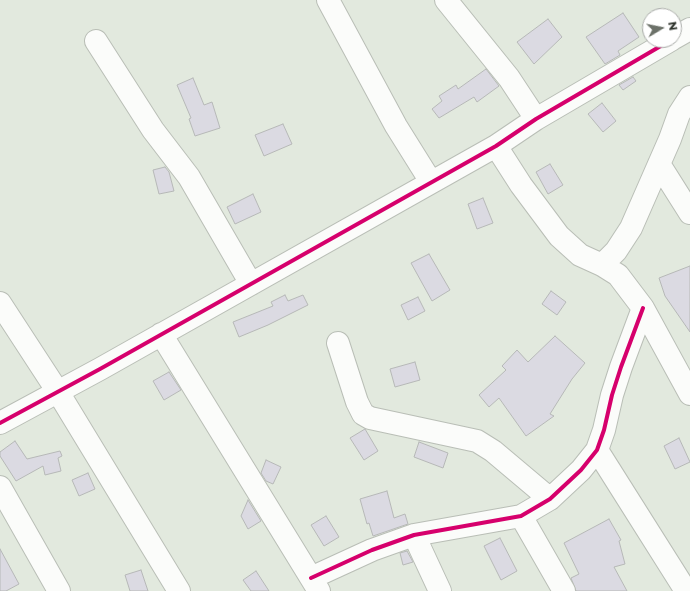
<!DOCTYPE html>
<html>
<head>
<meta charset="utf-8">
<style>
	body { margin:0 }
	#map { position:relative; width:690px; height:591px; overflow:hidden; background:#e2e9de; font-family:Montserrat,sans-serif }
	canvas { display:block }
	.north { position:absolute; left:642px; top:8px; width:40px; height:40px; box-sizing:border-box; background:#fff; border:1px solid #abadaa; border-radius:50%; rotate:80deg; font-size:11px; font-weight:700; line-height:16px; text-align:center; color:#2c312a }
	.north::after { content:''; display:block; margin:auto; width:14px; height:18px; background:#6c7169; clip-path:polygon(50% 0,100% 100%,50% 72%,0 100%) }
</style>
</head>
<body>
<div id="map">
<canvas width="690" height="591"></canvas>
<div class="north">N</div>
</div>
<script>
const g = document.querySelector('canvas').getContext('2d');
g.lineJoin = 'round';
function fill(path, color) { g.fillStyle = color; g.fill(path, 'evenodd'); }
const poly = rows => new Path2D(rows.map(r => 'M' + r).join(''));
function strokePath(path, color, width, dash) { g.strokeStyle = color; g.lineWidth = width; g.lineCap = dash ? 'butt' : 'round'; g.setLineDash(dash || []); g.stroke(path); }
const building = poly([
	[623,13,639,37,618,51,620,55,605,64,586,37,623,13],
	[548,19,562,37,534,64,517,42,548,19],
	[486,69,499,86,477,102,474,97,439,118,432,109,442,101,439,96,456,85,458,89,486,69],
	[633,77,636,81,623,90,619,85,633,77],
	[193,78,204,105,212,102,220,128,195,136,189,119,191,118,177,85,193,78],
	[602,103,616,121,603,132,588,114,602,103],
	[283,124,292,144,264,156,255,135,283,124],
	[550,164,563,185,548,194,536,172,550,164],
	[165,167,169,172,174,191,159,194,153,170,165,167],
	[253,194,261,212,235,224,227,207,253,194],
	[483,198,493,223,477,229,468,204,483,198],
	[429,254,450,290,432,301,411,263,429,254],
	[690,266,690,332,665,296,659,278,690,266],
	[551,291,566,302,557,315,542,304,551,291],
	[285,295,288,301,303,295,308,305,268,325,239,337,233,322,273,306,271,302,285,295],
	[418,297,425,311,408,320,401,305,418,297],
	[555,336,585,363,572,379,550,414,554,416,526,436,499,398,489,407,479,395,506,370,502,366,517,350,528,362,555,336],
	[415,362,420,380,395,387,390,369,415,362],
	[169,372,181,390,164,400,153,381,169,372],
	[365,429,378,451,364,460,350,438,365,429],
	[679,438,690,462,675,469,664,446,679,438],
	[15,441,27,459,60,451,62,456,58,458,61,471,45,475,43,466,16,481,0,456,0,452,15,441],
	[419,442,448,453,443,468,414,457,419,442],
	[266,460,281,467,273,484,266,481,261,473,266,460],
	[88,473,95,489,79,496,72,480,88,473],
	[387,491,394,518,405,514,408,524,373,536,369,523,367,524,360,499,387,491],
	[248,500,261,521,248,529,241,516,248,500],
	[326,516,339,537,324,546,311,525,326,516],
	[609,519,621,540,619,541,625,564,614,567,627,591,576,591,571,578,579,574,564,543,609,519],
	[500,538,517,571,501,580,484,546,500,538],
	[0,549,19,584,6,591,0,591,0,549],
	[407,551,413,562,403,565,400,553,407,551],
	[141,570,148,591,130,591,125,575,141,570],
	[256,571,269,591,251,591,243,580,256,571]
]);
fill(building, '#dbdae2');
strokePath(building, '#b6b8b7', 1);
const minor = poly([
	[328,0,396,126,431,182],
	[446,0,509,78,536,119],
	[674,38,690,29],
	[96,41,153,130,189,177,251,284],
	[496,146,521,185,559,236,580,255,602,265,618,275,643,308,690,394],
	[659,164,690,213],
	[602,265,616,251,631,228,670,139,679,114,690,97],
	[0,303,58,392,179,591],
	[161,334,319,591],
	[338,343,357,402,363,414,370,418,477,441,493,451,550,499],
	[0,423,100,369,496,146,536,119,671,40],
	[597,450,686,591],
	[0,487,59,591],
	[521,516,564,591],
	[414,535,440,591],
	[311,578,372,550,414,535,521,516,550,499,581,470,597,450,604,430,612,395,621,367,643,308]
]);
strokePath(minor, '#b9beb6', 24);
strokePath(minor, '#fbfcfa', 22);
strokePath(poly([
	[0,423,100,369,496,146,536,119,671,40],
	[311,578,372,550,414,535,521,516,550,499,581,470,597,450,604,430,612,395,621,367,643,308]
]), '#d6006c', 4);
</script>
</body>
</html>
